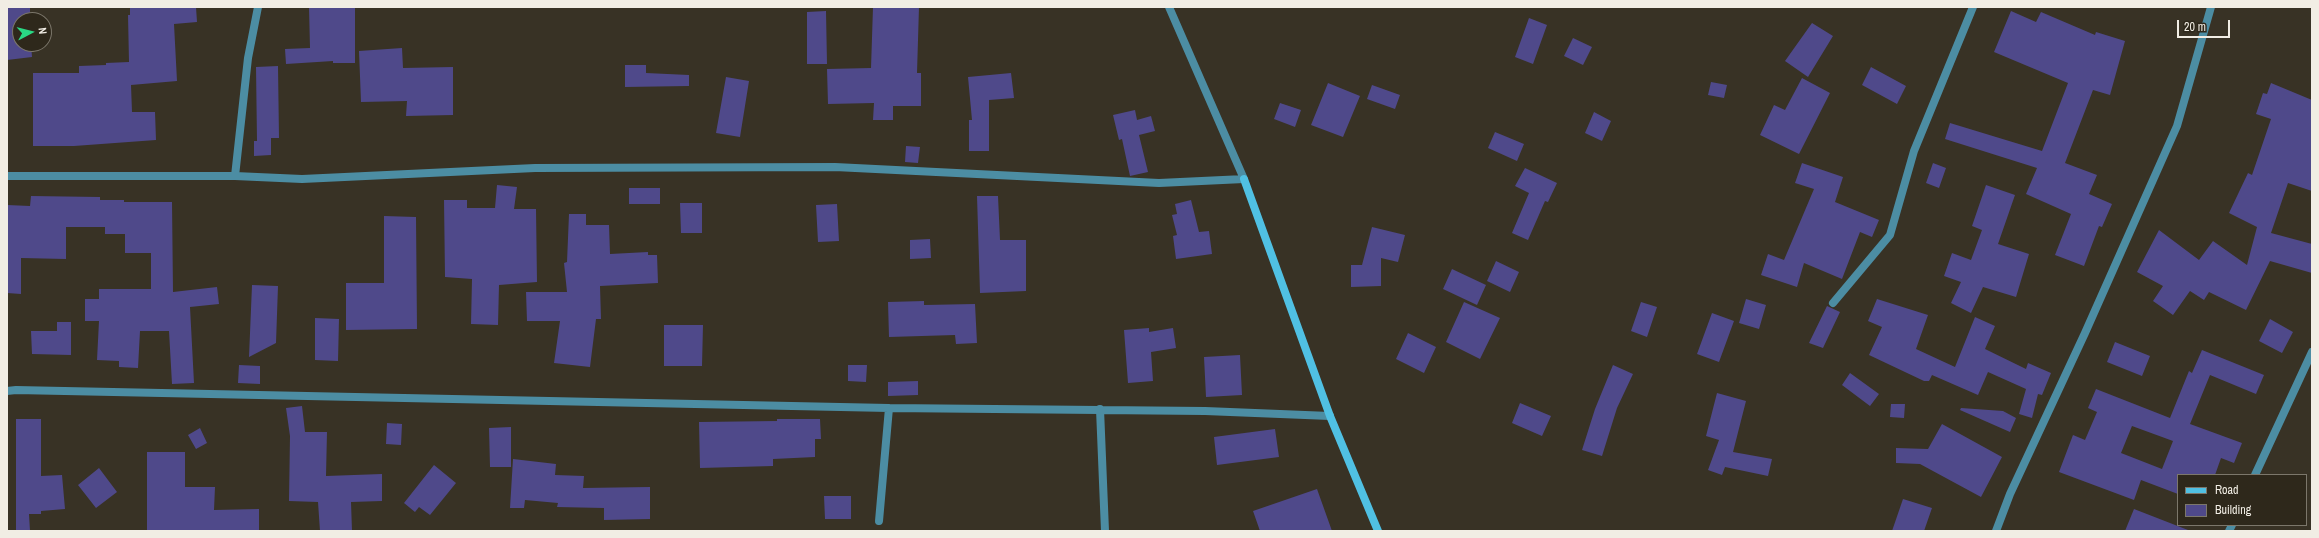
<!DOCTYPE html>
<html>
<head>
<meta charset="utf-8">
<style>
	body { margin:0 }
	#map { position:relative; width:2319px; height:538px; overflow:hidden; background:#383225; font-family:"Archivo Narrow",sans-serif }
	canvas { display:block }
	.frame { position:absolute; inset:0; border:8px solid #f1ede4; pointer-events:none }
	.legend { position:absolute; left:2177px; top:474px; width:130px; height:52px; box-sizing:border-box; background:#2e281b; border:1px solid #7c776b; margin:0; padding:5px 7px; list-style:none; font-size:12px; color:#f1ede4 }
	.legend li { display:flex; align-items:center; gap:8px; height:20px }
	.legend b { width:20px; border:1px solid #7c776b }
	.north { position:absolute; left:12px; top:12px; width:40px; height:40px; box-sizing:border-box; background:#2e281b; border:1px solid #7c776b; border-radius:50%; rotate:83deg; font-size:11px; font-weight:700; line-height:16px; text-align:center; color:#f1ede4 }
	.north::after { content:''; display:block; margin:auto; width:14px; height:18px; background:#2ad884; clip-path:polygon(50% 0,100% 100%,50% 72%,0 100%) }
	.scale { position:absolute; left:2177px; top:20px; width:53px; height:18px; box-sizing:border-box; border:2px solid #f1ede4; border-top:0; padding-left:5px; font-size:12px; line-height:14px; white-space:nowrap; color:#f1ede4; -webkit-text-stroke:3px #2e281b; paint-order:stroke }
</style>
</head>
<body>
<div id="map">
<canvas width="2319" height="538"></canvas>
<div class="frame"></div>
<ul class="legend">
<li><b style="height:5px;background:#50c0e3"></b>Road</li>
<li><b style="height:11px;background:#4f498a"></b>Building</li>
</ul>
<div class="north">N</div>
<div class="scale">20 m</div>
</div>
<script>
const g = document.querySelector('canvas').getContext('2d');
g.lineJoin = 'round';
function fill(path, color) { g.fillStyle = color; g.fill(path, 'evenodd'); }
const poly = rows => new Path2D(rows.map(r => 'M' + r).join(''));
function strokePath(path, color, width, dash) { g.strokeStyle = color; g.lineWidth = width; g.lineCap = dash ? 'butt' : 'round'; g.setLineDash(dash || []); g.stroke(path); }
fill(poly([
	[7,7,30,7,30,20,20,20,20,44,31,44,32,57,7,60],
	[130,7,196,7,197,22,174,24,177,81,131,85,132,112,155,112,156,140,74,146,33,146,33,73,79,73,79,66,106,65,106,63,129,62,128,15,130,15],
	[309,7,355,7,355,63,333,63,333,61,286,64,285,49,310,48],
	[873,7,919,7,917,73,921,73,921,106,893,106,893,120,873,120,874,103,828,104,827,69,871,68],
	[826,11,827,64,807,64,807,12],
	[2011,11,2036,22,2041,12,2095,35,2096,32,2125,41,2110,95,2093,90,2065,163,2097,175,2089,194,2112,204,2102,227,2099,226,2084,266,2055,255,2071,214,2026,194,2037,168,1945,139,1950,123,2042,151,2068,83,1994,52],
	[1529,18,1547,25,1533,64,1515,57],
	[1812,23,1833,36,1808,77,1785,61],
	[1573,38,1592,47,1583,65,1564,56],
	[402,48,403,68,453,67,453,115,406,116,407,101,361,102,359,51],
	[625,65,646,65,646,73,689,75,689,86,625,87],
	[278,66,279,138,271,138,271,155,254,156,254,141,257,141,256,67],
	[1871,67,1906,86,1897,104,1862,85],
	[1011,73,1014,98,989,100,989,151,969,151,969,120,972,120,968,77],
	[726,77,749,81,740,137,716,133],
	[1802,78,1830,93,1799,154,1760,135,1774,105,1785,110],
	[1711,82,1727,85,1724,98,1708,95],
	[1328,83,1360,96,1343,137,1311,125],
	[2271,83,2312,100,2312,191,2288,183,2271,233,2312,244,2312,273,2270,261,2246,310,2209,292,2204,300,2190,291,2173,315,2153,301,2163,286,2137,272,2159,230,2199,260,2213,241,2247,265,2257,227,2229,213,2248,173,2252,175,2271,119,2256,114,2263,93,2267,94],
	[1372,85,1400,95,1395,109,1367,99],
	[1280,103,1301,110,1295,127,1274,119],
	[1135,110,1137,120,1151,116,1155,131,1139,135,1148,172,1130,176,1122,139,1119,140,1113,115],
	[1594,112,1611,121,1602,141,1585,133],
	[1495,132,1524,144,1517,161,1488,148],
	[906,146,920,147,918,163,905,162],
	[1802,163,1843,177,1835,202,1879,220,1872,237,1860,232,1842,279,1804,263,1797,287,1761,275,1768,254,1784,260,1814,189,1795,183],
	[1933,163,1946,168,1939,188,1926,183],
	[1525,168,1557,183,1548,202,1545,201,1528,240,1512,233,1529,193,1515,186],
	[497,185,517,187,514,209,536,209,537,282,499,285,498,325,471,324,472,279,445,277,444,200,467,200,467,208,495,208],
	[1986,185,2015,195,1998,244,2029,254,2016,297,1983,287,1971,313,1951,303,1961,282,1944,276,1952,253,1971,260,1982,230,1972,226],
	[629,188,660,188,660,204,629,204],
	[31,196,100,197,100,200,124,200,124,202,172,202,173,292,217,287,219,304,190,307,194,383,172,384,169,331,140,331,138,368,119,367,119,361,97,360,99,321,85,321,85,299,99,299,99,289,151,289,151,253,125,253,125,234,105,234,105,227,66,227,66,259,21,258,21,294,7,293,7,205,30,206],
	[977,196,998,196,1000,240,1026,240,1026,291,980,293],
	[1191,200,1199,232,1209,231,1212,254,1176,259,1173,236,1177,235,1172,215,1177,214,1175,204],
	[680,203,702,203,702,233,681,233],
	[837,204,839,241,818,242,816,205],
	[569,214,586,214,586,225,609,225,610,254,648,252,648,255,657,255,658,283,600,286,601,319,596,319,590,367,554,363,560,321,527,321,526,292,567,292,564,263,567,262],
	[384,216,416,217,417,329,346,330,346,283,384,283],
	[1372,227,1405,235,1398,262,1381,258,1381,286,1351,287,1351,265,1362,265],
	[930,239,931,258,910,259,910,240],
	[1496,261,1519,272,1510,292,1487,281],
	[1452,269,1486,285,1477,305,1443,289],
	[252,285,278,286,276,343,249,357],
	[1746,299,1766,305,1759,329,1739,323],
	[1877,299,1928,315,1916,349,1955,367,1975,317,1995,326,1985,349,2026,369,2028,363,2051,373,2042,395,2038,394,2032,418,2019,414,2026,389,1988,372,1978,395,1932,375,1929,381,1924,381,1869,355,1882,327,1868,321],
	[924,301,924,305,975,304,977,343,956,344,955,335,889,337,888,302],
	[1464,302,1500,318,1480,359,1446,342],
	[1641,302,1657,307,1647,337,1631,331],
	[1827,306,1840,312,1823,348,1809,343],
	[1712,313,1734,321,1719,362,1697,354],
	[315,318,339,319,338,361,315,360],
	[2270,319,2293,332,2282,353,2259,341],
	[57,322,71,322,71,355,32,354,31,331,57,331],
	[664,325,703,325,702,366,664,366],
	[1149,328,1149,332,1173,328,1176,348,1151,352,1153,381,1128,383,1124,330],
	[1408,333,1436,347,1424,373,1396,359],
	[2115,342,2150,356,2142,376,2107,362],
	[2202,350,2264,375,2256,394,2210,375,2190,424,2242,443,2234,463,2221,458,2215,475,2178,475,2178,494,2141,480,2134,500,2059,472,2073,435,2085,440,2097,412,2088,408,2096,389,2170,418,2189,371,2192,373],
	[2132,426,2173,441,2162,469,2121,453],
	[1240,355,1242,395,1206,397,1204,357],
	[239,365,260,366,260,384,238,383],
	[848,365,867,365,866,382,848,381],
	[1613,365,1633,374,1617,408,1602,456,1582,450,1595,409],
	[1850,373,1879,394,1870,406,1842,385],
	[918,381,918,395,888,396,888,382],
	[1717,393,1746,401,1733,452,1772,459,1768,476,1725,467,1722,475,1708,470,1719,440,1706,436],
	[1520,403,1551,416,1542,436,1512,423],
	[1891,404,1905,404,1904,418,1890,417],
	[302,406,305,432,327,432,326,476,382,474,382,501,351,502,352,531,320,531,318,502,289,501,290,436,286,408],
	[1961,408,2003,411,2016,418,2010,432,1960,410],
	[16,419,41,419,41,476,62,475,65,509,41,511,41,514,29,514,30,531,16,531],
	[777,419,820,419,821,439,815,439,815,457,773,459,773,466,700,468,699,422,777,421],
	[387,423,402,424,401,445,386,444],
	[1942,424,2002,457,1981,497,1920,464,1896,463,1896,448,1928,449],
	[511,427,511,467,490,467,489,428],
	[200,428,207,443,196,449,188,435],
	[1275,429,1279,457,1217,465,1214,437],
	[147,452,185,452,185,487,215,487,214,510,259,509,259,531,147,531],
	[513,459,556,464,555,475,584,476,583,488,650,487,650,519,604,520,604,508,557,507,558,503,525,500,524,508,510,508],
	[434,465,456,483,430,515,419,507,415,512,404,503],
	[99,468,117,492,96,508,78,485],
	[1317,489,1332,531,1260,531,1253,511],
	[824,496,851,496,851,519,825,519],
	[1903,499,1932,508,1924,531,1892,531],
	[2134,509,2188,530,2188,531,2125,531]
]), '#4f498a');
strokePath(poly([
	[7,176,235,176,302,179,535,168,835,167,1159,183,1244,179,1169,7],
	[235,176,248,58,258,7],
	[1833,303,1890,235,1914,151,1973,7],
	[7,391,16,390,889,408,1205,411,1330,416],
	[1100,409,1105,531],
	[2255,475,2312,352],
	[879,521,889,408],
	[1996,531,2010,494,2085,333,2177,126,2211,7],
	[2229,531,2232,525]
]), '#4c8da3', 8);
strokePath(poly([
	[1244,179,1330,416,1378,531]
]), '#50c0e3', 8);
</script>
</body>
</html>
